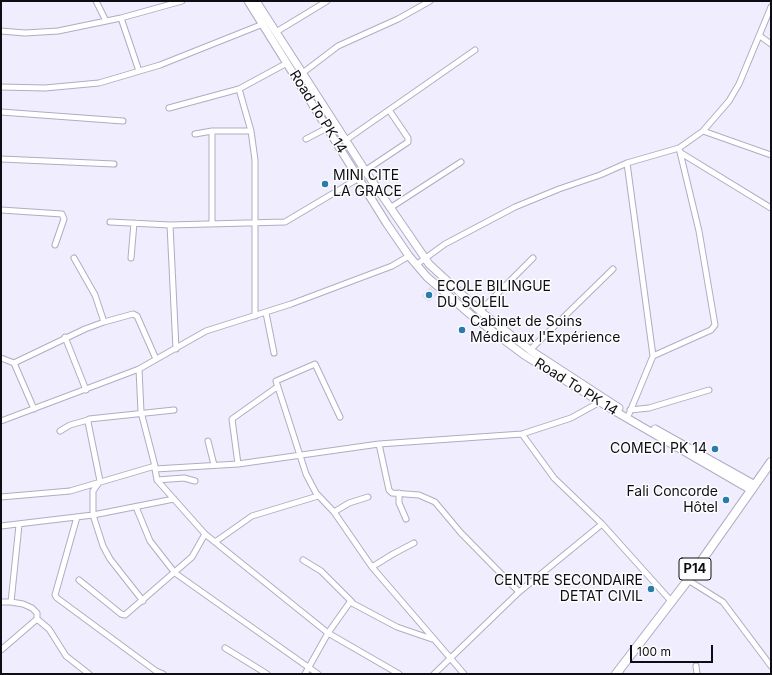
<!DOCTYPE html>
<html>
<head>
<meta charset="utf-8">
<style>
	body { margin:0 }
	#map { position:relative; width:772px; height:675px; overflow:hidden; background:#f0edff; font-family:Inter,sans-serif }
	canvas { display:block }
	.frame { position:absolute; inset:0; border:2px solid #0f0d14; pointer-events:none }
	.scale { position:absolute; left:630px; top:645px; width:83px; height:18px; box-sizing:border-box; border:2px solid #0f0d14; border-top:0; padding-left:5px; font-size:12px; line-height:14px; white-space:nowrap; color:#0f0d14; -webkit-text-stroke:3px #fdfdfd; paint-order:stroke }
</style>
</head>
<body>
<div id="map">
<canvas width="772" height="675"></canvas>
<div class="frame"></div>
<div class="scale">100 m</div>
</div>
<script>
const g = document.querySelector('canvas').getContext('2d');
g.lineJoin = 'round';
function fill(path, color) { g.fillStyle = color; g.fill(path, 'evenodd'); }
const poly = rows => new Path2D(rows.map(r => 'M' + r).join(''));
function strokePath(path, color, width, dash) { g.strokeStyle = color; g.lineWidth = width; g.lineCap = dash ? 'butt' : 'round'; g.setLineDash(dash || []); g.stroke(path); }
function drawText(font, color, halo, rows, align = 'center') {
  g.font = font + ' Inter,sans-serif'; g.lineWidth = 3; g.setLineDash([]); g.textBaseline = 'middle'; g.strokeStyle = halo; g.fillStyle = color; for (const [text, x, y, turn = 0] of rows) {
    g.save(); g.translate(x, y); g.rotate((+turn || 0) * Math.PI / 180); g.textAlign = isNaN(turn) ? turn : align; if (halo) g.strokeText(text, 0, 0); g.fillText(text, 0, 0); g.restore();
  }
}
fill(poly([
	[430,287,437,294,429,302,421,296]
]), '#e4dff6');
const street = poly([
	[96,1,106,21],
	[121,18,139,71],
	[1,31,25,33,58,31,121,18,182,1],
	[276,32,327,1],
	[760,36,771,44],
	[296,78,338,46,398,19,430,1],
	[1,87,45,88,99,83,160,65,263,24],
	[239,89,251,131,255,160,255,316],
	[169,108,239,89,287,63],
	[1,112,123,121],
	[212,131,212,223],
	[703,131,771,155],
	[195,134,212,131,251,131],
	[306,139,327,128],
	[346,140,475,50],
	[681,153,771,208],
	[1,159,114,164],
	[627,163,653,356,629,414],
	[357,176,408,142,408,138,389,110],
	[390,208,461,162],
	[1,210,62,214,64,219,55,245],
	[110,222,170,225,285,222,359,178],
	[170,225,176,349],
	[74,258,95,295,104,322],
	[131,258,134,223],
	[416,265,445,244,515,207,559,189,600,175,627,163,679,148,703,131,729,101,739,84,771,7],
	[480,311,533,258],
	[266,313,274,353],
	[65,337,86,390],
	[530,350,613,269],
	[653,356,711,330,715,325,699,231,679,148],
	[1,358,14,363,34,409],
	[14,363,85,329,104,322,133,314,137,316,156,359],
	[630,410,649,408,709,390],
	[340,417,315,364,276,381,306,474,316,493,334,512,372,567,464,674],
	[1,421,139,369],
	[60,431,70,425,88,420],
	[522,434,554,478,602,524,671,601],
	[208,441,214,465],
	[379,444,389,490,392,493,419,495,435,502,461,533,519,592],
	[238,464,232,419,277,387],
	[155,466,141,412,139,369,206,331,291,304,392,266,409,256],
	[155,469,157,480,205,534,328,633,399,674],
	[157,480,184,478,195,481],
	[399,493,399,503,406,519],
	[1,497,70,491,155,466,155,469,238,464,379,444,522,434,571,418,600,402],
	[136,507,150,541,175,573,318,674],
	[334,512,349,503,368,497],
	[77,517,55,595,57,598,156,671,163,674],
	[1,526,93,515,174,499],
	[215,542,252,516,318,496],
	[303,560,321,571,352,602],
	[372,567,393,554,414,543],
	[79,580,121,614,125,615,192,557,205,534],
	[688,580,723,602,771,666],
	[143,601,110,559,103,546,93,515,93,491,100,481,88,422,89,419,174,410],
	[1,602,11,602,19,525],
	[37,619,49,629,66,656,89,674],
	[225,648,267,674],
	[1,650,37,619,37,613,32,608,23,604,11,602],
	[696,666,697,674],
	[305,674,328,633,350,602,397,627,432,639],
	[434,674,519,592,602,524]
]);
const secondary = poly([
	[248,1,387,224,409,256,427,277,471,315,524,355,613,410,751,490],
	[256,1,368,175,429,264,480,311,530,350,619,408],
	[655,429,755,485]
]);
const primary = poly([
	[616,674,688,580,771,462]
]);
strokePath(street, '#b1acc2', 7);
strokePath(secondary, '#b1acc2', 9);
strokePath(primary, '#b1acc2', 10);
strokePath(street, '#fff', 5);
strokePath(secondary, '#fff', 7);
strokePath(primary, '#fff', 8);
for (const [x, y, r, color] of [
	[325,184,4,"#287bab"],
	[429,295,4,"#287bab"],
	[462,330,4,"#287bab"],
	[715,449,4,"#287bab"],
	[726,500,4,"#287bab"],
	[651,589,4,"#287bab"]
]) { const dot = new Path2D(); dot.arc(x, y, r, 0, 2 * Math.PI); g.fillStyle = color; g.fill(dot); strokePath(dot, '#fdfdfd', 1.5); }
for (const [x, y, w] of [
	[695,569,32]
]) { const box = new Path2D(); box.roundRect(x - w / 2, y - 11, w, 22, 3); g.fillStyle = '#fdfdfd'; g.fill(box); strokePath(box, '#0f0d14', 1); }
drawText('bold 13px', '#0f0d14', null, [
	["P14",695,569]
]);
drawText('14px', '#0f0d14', '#fdfdfd', [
	["Road To PK 14",318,112,58],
	["Road To PK 14",576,387,32]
]);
drawText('14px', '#0f0d14', '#fdfdfd', [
	["MINI CITE",333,176],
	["LA GRACE",333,192],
	["ECOLE BILINGUE",437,287],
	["DU SOLEIL",437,303],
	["Cabinet de Soins",470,322],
	["Médicaux l'Expérience",470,338],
	["COMECI PK 14",707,449,"right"],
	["Fali Concorde",718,492,"right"],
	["Hôtel",718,508,"right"],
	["CENTRE SECONDAIRE",643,581,"right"],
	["DETAT CIVIL",643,597,"right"]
], 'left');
</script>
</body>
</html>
